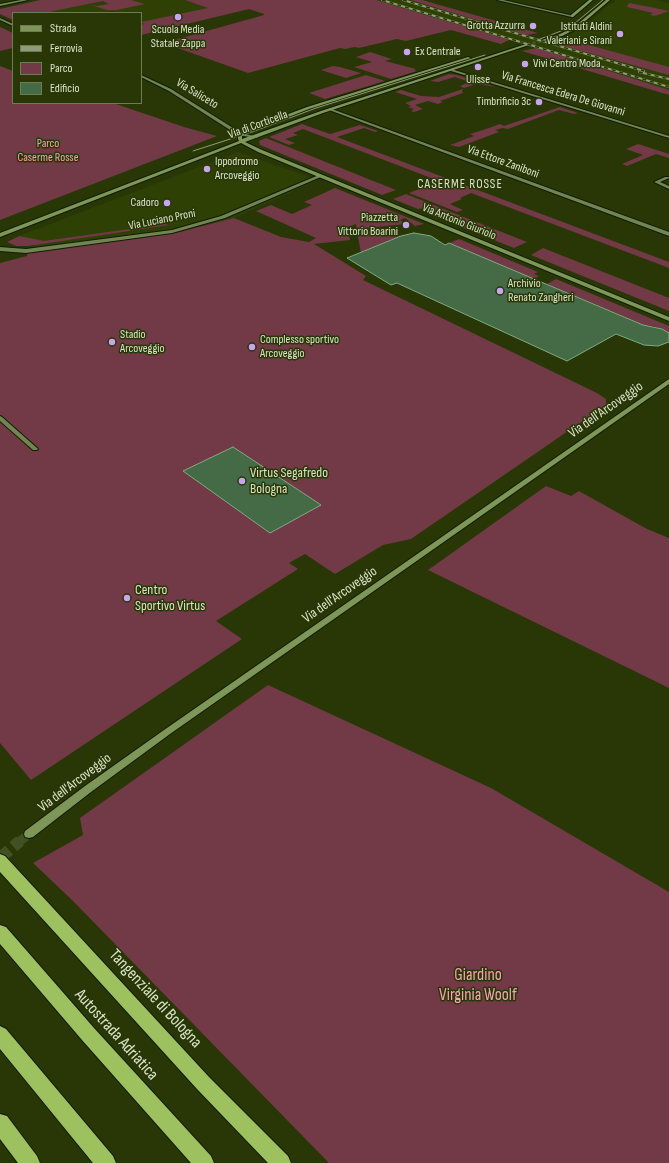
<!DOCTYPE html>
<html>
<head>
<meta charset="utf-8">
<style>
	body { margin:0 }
	#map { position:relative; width:669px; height:1163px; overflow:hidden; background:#283705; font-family:"Sofia Sans Condensed",sans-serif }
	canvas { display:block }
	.legend { position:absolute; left:12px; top:12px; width:130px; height:92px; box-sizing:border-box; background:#283705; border:1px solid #6e7c53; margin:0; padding:5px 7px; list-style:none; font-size:12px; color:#d8e3c9 }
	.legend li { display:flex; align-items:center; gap:8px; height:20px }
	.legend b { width:20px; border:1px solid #6e7c53 }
</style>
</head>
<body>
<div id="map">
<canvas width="669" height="1163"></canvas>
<ul class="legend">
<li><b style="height:5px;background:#7e9657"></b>Strada</li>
<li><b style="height:5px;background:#909c79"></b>Ferrovia</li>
<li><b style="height:11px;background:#723947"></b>Parco</li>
<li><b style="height:11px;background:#446b46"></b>Edificio</li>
</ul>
</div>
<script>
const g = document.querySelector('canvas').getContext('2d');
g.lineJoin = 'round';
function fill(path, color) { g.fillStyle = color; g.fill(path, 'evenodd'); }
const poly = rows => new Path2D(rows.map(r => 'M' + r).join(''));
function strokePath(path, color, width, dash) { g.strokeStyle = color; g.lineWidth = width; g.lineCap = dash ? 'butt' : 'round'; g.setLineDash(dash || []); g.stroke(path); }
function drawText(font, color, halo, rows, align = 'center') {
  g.font = font + ' "Sofia Sans Condensed",sans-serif'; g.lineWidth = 3; g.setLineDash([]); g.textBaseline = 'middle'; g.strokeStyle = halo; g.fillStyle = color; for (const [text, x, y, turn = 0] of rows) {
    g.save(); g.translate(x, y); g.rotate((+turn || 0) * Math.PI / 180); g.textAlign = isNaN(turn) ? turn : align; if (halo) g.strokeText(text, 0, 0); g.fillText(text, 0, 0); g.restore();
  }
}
fill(poly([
	[40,0,220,0,249,9,141,35,141,13,13,13,13,20,0,14,0,9],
	[363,0,422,0,538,33,527,35,553,43,575,38,569,35,584,27,610,4,614,3,615,0,656,0,669,3,669,95,522,51,535,48,509,40,501,44,493,42,451,30],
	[238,152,318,180,234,218,179,232,27,253,35,245,19,236]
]), '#2f4004');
fill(poly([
	[40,0,131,0,145,4,117,10,107,10,90,5,97,6,109,4,103,1,44,13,13,13,13,20,0,14,0,9],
	[185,0,376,0,509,40,501,44,451,30,406,41,397,39,359,48,355,47,345,49,340,48,248,73,172,46,168,44,167,42,264,15,264,14,249,9,141,35,141,25,144,24,141,22,208,8],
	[411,0,422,0,538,33,526,35],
	[629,3,650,7,669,11,655,16,650,15,653,13,627,7],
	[0,27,13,33,13,48,0,51],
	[567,39,669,67,669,75,553,43],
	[537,48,669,90,669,95,522,51],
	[370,52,392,59,385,61,416,69,414,70,417,71,391,79,354,67,372,62,356,57],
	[0,66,13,71,13,103,113,103,184,127,217,136,0,220],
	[333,66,340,67,361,73,346,78,321,70],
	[449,74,457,75,497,87,477,84,464,88,460,86,469,82,455,77,438,82,430,81],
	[366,75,385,81,325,99,309,93],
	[463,89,462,91,463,93,491,102,463,93,440,101,443,102,438,104,428,101,415,105,423,109,414,112,411,111,414,109,408,107,411,106,405,103,417,99,395,92,401,90,421,96,439,97],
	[560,107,578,113,574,114,559,110,508,129,503,128,495,130,499,132,459,147,450,145,474,136,470,134,486,129,500,124,504,126],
	[302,124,330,134,360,125,378,131,375,132,364,128,337,137,669,262,669,268,471,193,460,198,462,199,450,204,463,210,457,212,409,193,439,181,303,129,293,133,298,135,285,139,295,143,289,145,269,137],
	[266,138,396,190,382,195,260,145,259,141],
	[638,144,669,154,669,158,656,154,627,166,622,164,643,155,626,149],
	[335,188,424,224,415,226,405,218,400,220,406,224,357,229,356,224,348,227,350,240,314,244,366,276,363,280,597,393,606,399,606,405,411,539,383,545,335,574,305,554,289,563,298,569,216,621,242,639,31,780,0,743,0,263,27,256,27,253,179,232,234,218,281,237,309,242,316,238,256,211,271,205,292,214,312,205,304,202],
	[406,194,527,242,514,248,426,213,431,210,425,208,418,209,393,199],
	[165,224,169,225,28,246,16,246,7,242,19,236,44,241],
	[386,230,401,236,361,253,357,232],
	[459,239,538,272,534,274,539,276,534,279,449,243],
	[543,248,669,298,669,311,531,255],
	[556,279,669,326,669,335,662,329,653,326,639,325,637,322,547,284],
	[546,486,571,496,579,491,647,529,669,538,669,688,428,570],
	[268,685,491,788,669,892,669,1163,329,1163,73,901,33,863,83,835,80,818]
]), '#723947');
const building = poly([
	[414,233,431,236,445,245,449,243,643,325,662,329,669,333,669,342,658,346,644,345,616,334,567,361,397,283,391,285,347,258,401,236,414,233],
	[233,447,300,491,321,505,270,533,183,471,233,447]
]);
fill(building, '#446b46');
strokePath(building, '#80aa82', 1);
strokePath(poly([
	[527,45,544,40]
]), '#425122', 3.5, [3.5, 2]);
strokePath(poly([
	[19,842,29,834]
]), '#425122', 9, [9, 4.5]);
strokePath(poly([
	[0,858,20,841]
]), '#425122', 12, [12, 5.5]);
const street = poly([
	[21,0,28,0,0,6,0,4,21,0],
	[497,0,503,0,574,16,572,17,497,0],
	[0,18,13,24,13,26,0,20,0,18],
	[451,69,669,136,669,138,451,71,451,69],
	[141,75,171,89,241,133,258,137,256,138,238,135,169,91,141,77,141,75],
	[329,108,669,232,669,236,329,110,329,108],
	[319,175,323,176,225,218,172,233,26,253,0,251,0,247,26,249,172,230,221,216,319,175],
	[665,177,669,177,669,178,660,182,669,186,669,189,654,182,665,177],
	[0,416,2,417,37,448,38,449,37,450,33,450,0,421,0,416]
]);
const secondary = poly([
	[589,0,593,0,573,17,571,17,571,15,589,0],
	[606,0,610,0,576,29,562,36,544,41,542,40,560,34,574,27,606,0],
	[526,44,529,45,323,113,245,142,262,150,669,317,669,321,258,152,241,143,0,237,0,233,239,141,238,139,238,133,307,107,468,57,471,58,309,109,242,135,242,139,321,111,526,44],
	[669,379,669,384,170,734,91,792,33,837,29,838,25,837,24,834,25,831,85,786,164,730,669,379]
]);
const highway = poly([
	[0,854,5,856,209,1077,288,1156,291,1163,268,1163,197,1089,0,872,0,854],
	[0,925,6,927,94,1028,211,1156,214,1163,191,1163,82,1040,0,944,0,925],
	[0,1026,6,1029,113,1156,116,1163,93,1163,0,1049,0,1026],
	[0,1114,7,1116,37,1156,40,1163,18,1163,0,1139,0,1114]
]);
strokePath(street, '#121d00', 2);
strokePath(secondary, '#121d00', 2);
strokePath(highway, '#121d00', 2);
fill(street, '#718453');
fill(secondary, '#7e9657');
fill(highway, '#9ec160');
strokePath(poly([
	[540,39,569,28,603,0],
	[193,151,252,132,316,108,485,55]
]), '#909c79', 1);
const rail = poly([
	[382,0,669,87],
	[403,0,644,71],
	[639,72,669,79]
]);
strokePath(rail, '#909c79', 2);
strokePath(rail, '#283705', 1.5, [4]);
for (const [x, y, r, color] of [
	[178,17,4,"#c8a6ef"],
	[533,26,4,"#c8a6ef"],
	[620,34,4,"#c8a6ef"],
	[407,52,4,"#c8a6ef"],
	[525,64,4,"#c8a6ef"],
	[478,67,4,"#c8a6ef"],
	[539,102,4,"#c8a6ef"],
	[207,169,4,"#c8a6ef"],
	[167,203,4,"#c8a6ef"],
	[406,225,4,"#c8a6ef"],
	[500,291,4,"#c8a6ef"],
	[112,342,4,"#c8a6ef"],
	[252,347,4,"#c8a6ef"],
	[242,481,4,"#c8a6ef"],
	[127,598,4,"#c8a6ef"]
]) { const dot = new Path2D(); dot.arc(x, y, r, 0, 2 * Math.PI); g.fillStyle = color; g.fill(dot); strokePath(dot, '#283705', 1.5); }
drawText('12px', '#d8e3c9', '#283705', [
	["Grotta Azzurra",525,26,"right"],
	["Istituti Aldini",612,27,"right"],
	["Valeriani e Sirani",612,41,"right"],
	["Scuola Media",178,30,"center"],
	["Statale Zappa",178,44,"center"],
	["Ex Centrale",415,52],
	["Vivi Centro Moda",533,64],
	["Ulisse",478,80,"center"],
	["Timbrificio 3c",531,102,"right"],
	["Ippodromo",215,162],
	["Arcoveggio",215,176],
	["Cadoro",159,203,"right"],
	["Piazzetta",398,218,"right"],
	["Vittorio Boarini",398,232,"right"],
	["Archivio",508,284],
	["Renato Zangheri",508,298],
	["Stadio",120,335],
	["Arcoveggio",120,349],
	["Complesso sportivo",260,340],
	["Arcoveggio",260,354]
], 'left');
drawText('12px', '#d8e3c9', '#283705', [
	["Via Saliceto",197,94,31],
	["Via Francesca Edera De Giovanni",563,94,17],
	["Via di Corticella",258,125,-20],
	["Via Ettore Zaniboni",503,162,20],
	["Via Luciano Proni",162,220,-11],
	["Via Antonio Giuriolo",459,222,22]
]);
drawText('12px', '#f8a2b5', '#283705', [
	["Parco",48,144],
	["Caserme Rosse",48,158]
]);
g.letterSpacing = '1px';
drawText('13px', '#d8e3c9', '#283705', [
	["CASERME ROSSE",460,185]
]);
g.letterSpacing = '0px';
drawText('14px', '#d8e3c9', '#283705', [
	["Via dell'Arcoveggio",606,410,-35],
	["Via dell'Arcoveggio",340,595,-35],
	["Via dell'Arcoveggio",75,783,-37]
]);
drawText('14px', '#d8e3c9', '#283705', [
	["Virtus Segafredo",250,473],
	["Bologna",250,489],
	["Centro",135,590],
	["Sportivo Virtus",135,606]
], 'left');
drawText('17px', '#f8a2b5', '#283705', [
	["Giardino",478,976],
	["Virginia Woolf",478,996]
]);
drawText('17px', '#d8e3c9', '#283705', [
	["Tangenziale di Bologna",155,999,47],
	["Autostrada Adriatica",116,1035,48]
]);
</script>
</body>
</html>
